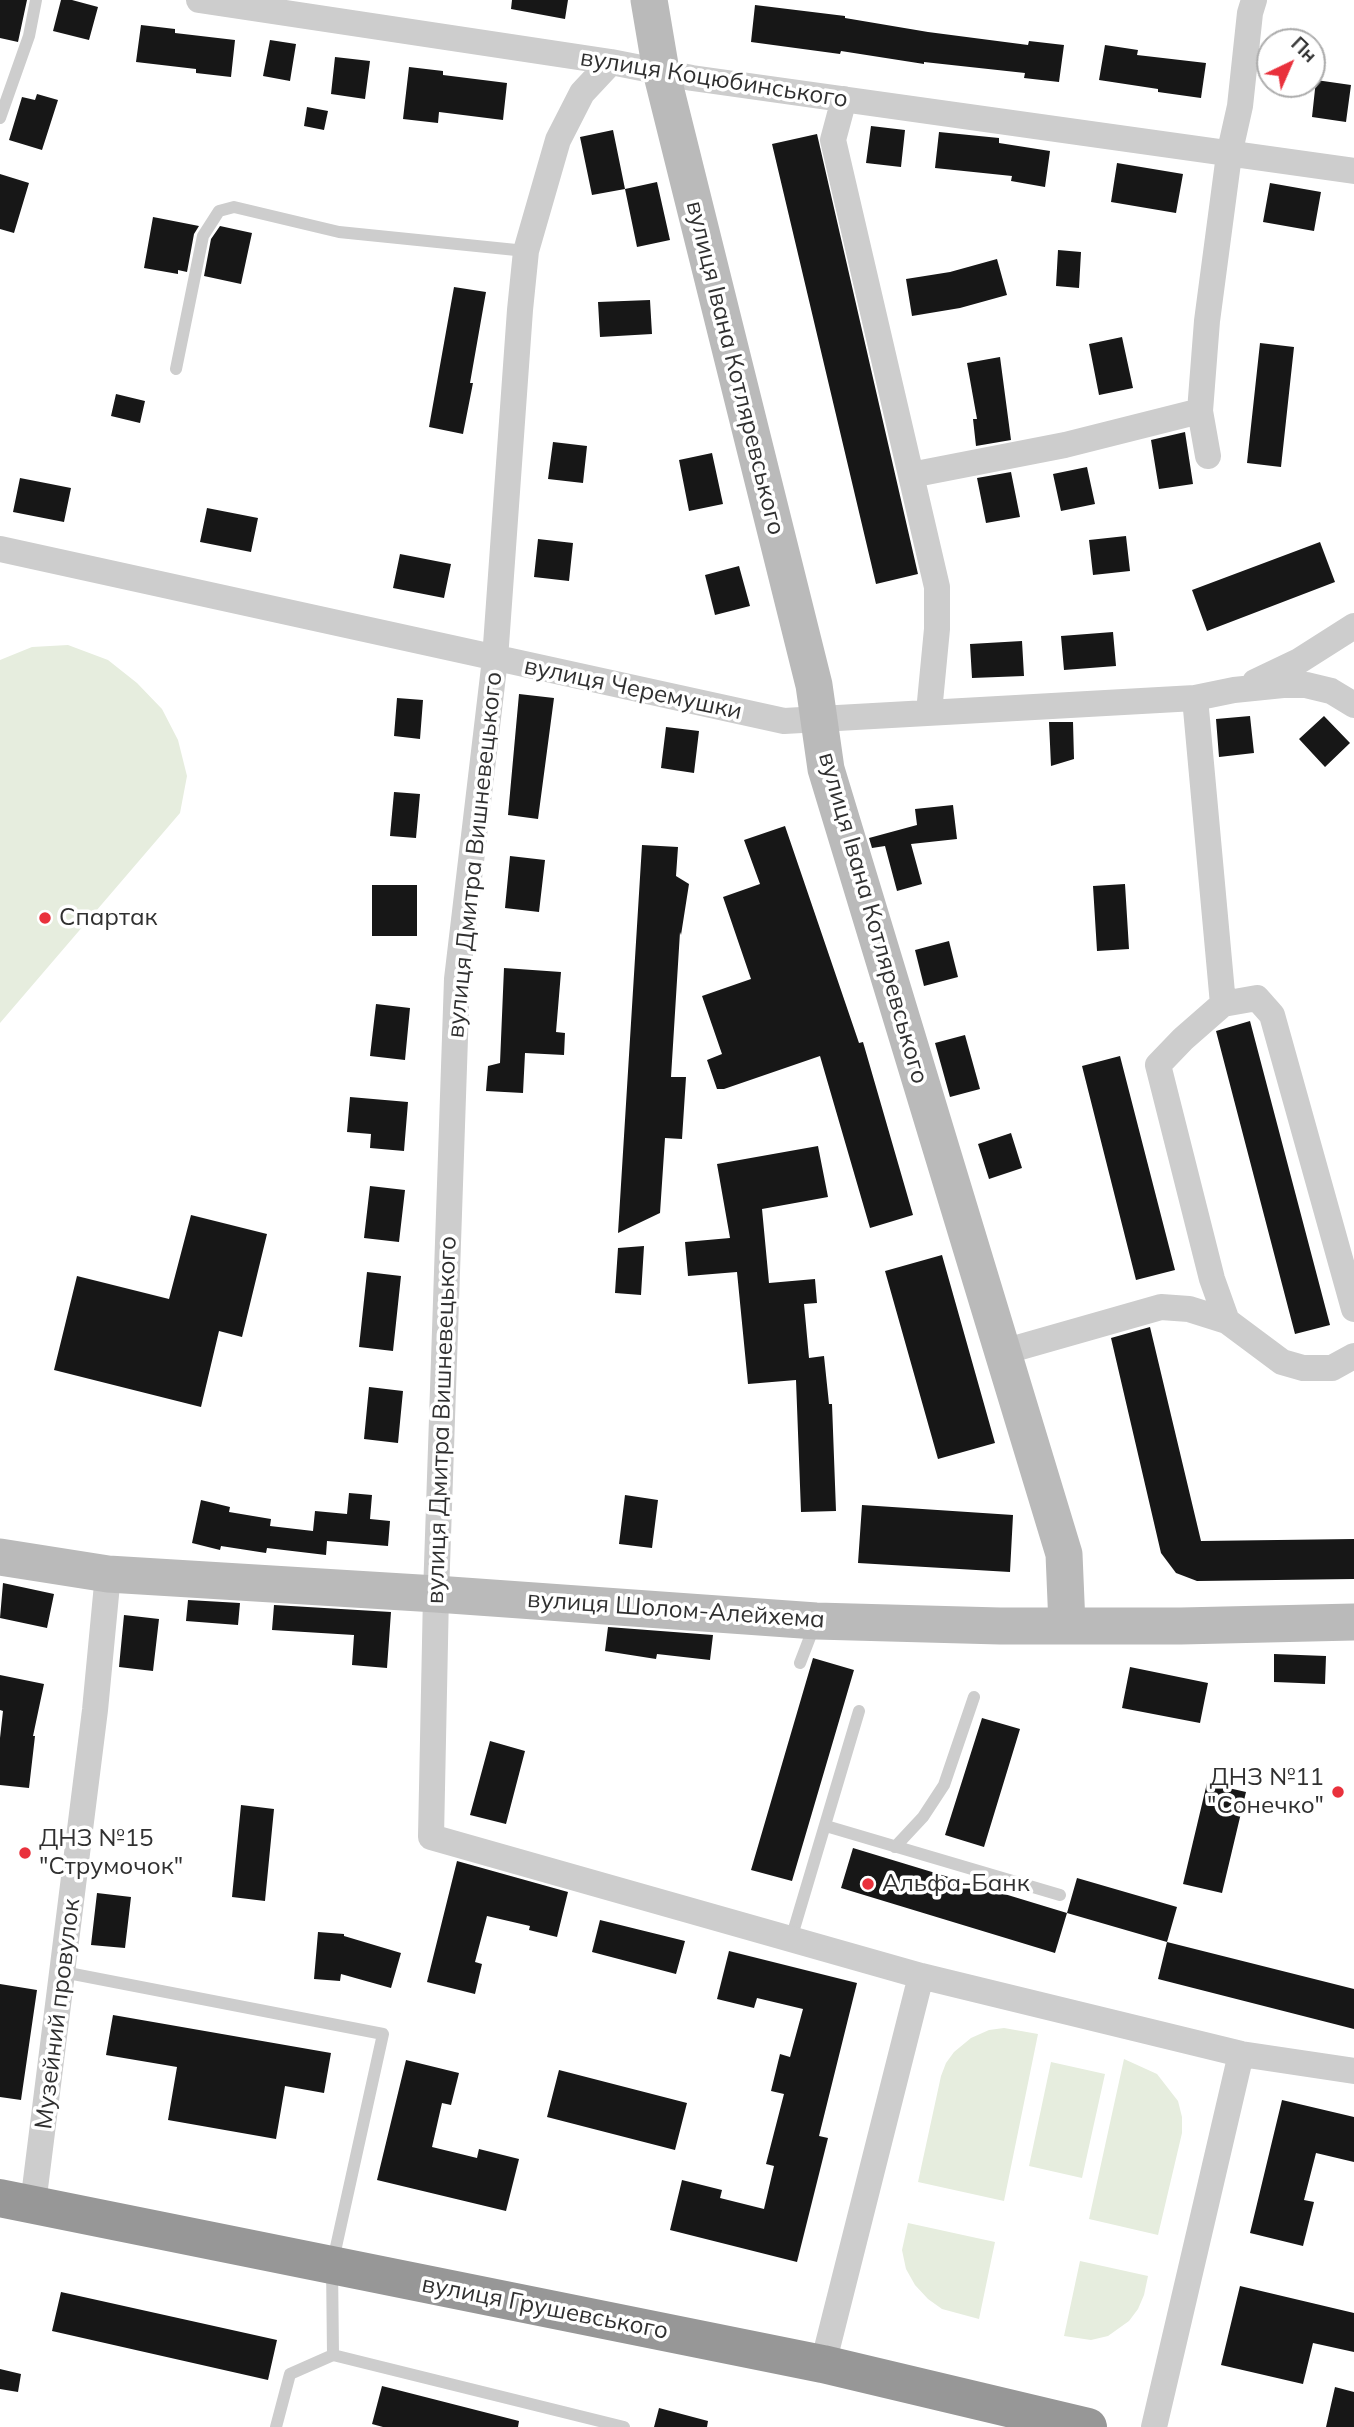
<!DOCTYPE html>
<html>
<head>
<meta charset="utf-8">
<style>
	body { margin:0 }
	#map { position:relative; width:1354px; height:2427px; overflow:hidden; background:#fff; font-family:Mulish,sans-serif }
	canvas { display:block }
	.north { position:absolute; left:1256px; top:28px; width:70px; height:70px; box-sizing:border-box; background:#fff; border:2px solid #acacac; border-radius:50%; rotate:44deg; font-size:19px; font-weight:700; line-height:28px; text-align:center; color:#303030 }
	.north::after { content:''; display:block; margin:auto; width:24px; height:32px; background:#e9313c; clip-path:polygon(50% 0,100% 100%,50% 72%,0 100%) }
</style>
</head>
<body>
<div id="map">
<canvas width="1354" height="2427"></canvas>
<div class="north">Пн</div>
</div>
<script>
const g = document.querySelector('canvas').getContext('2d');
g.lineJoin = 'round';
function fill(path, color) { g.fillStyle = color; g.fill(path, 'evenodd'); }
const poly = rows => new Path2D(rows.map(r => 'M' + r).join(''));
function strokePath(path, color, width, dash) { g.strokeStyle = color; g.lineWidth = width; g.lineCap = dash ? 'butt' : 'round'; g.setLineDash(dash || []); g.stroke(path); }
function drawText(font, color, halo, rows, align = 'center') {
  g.font = font + ' Mulish,sans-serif'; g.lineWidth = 7; g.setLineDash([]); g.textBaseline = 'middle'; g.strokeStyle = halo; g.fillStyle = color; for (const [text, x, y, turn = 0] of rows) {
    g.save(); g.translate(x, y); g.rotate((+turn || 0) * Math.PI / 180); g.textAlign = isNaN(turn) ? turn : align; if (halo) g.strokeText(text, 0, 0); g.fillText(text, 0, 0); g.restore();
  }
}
fill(poly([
	[68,645,108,660,137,683,162,709,178,740,187,776,180,813,0,1023,0,660,32,647],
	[1004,2028,1038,2034,1004,2201,918,2182,941,2076,946,2063,954,2052,971,2038,989,2030],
	[1124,2059,1157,2074,1178,2101,1182,2117,1182,2133,1158,2235,1089,2219],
	[1051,2062,1105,2074,1082,2178,1029,2166],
	[908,2223,995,2242,979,2319,942,2309,928,2299,915,2285,906,2269,902,2250],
	[1080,2261,1148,2276,1144,2295,1138,2309,1129,2321,1108,2336,1091,2340,1064,2336]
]), '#e6edde');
fill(poly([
	[0,0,27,0,18,42,0,38],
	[61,0,72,0,98,7,89,40,53,31],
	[512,0,568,0,565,19,511,9],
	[755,5,845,16,845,18,928,32,1028,45,1029,41,1064,45,1059,82,1024,78,1025,73,924,62,924,64,841,51,840,54,751,42],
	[141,25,175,29,175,33,235,40,231,77,196,73,196,69,136,62],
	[270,40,296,44,290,81,263,76],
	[1105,45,1138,50,1137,55,1206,63,1201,98,1158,92,1158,89,1099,80],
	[335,57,370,61,365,99,331,94],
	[409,67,443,71,443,75,507,83,503,120,439,112,438,123,403,119],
	[1316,80,1351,85,1346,122,1312,117],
	[37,94,58,100,42,150,9,140,22,97,35,100],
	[307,107,328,111,324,130,304,126],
	[871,126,905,130,901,167,866,163],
	[613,130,625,189,592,195,580,137],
	[939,132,999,138,999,143,1050,151,1045,187,1011,181,1012,176,935,168],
	[817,134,918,574,876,584,772,144],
	[1117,163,1183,174,1176,213,1111,202],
	[0,174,29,183,14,233,0,229],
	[657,182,670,240,637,247,625,189],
	[1270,183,1321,192,1314,231,1263,222],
	[153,217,199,226,194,234,187,272,178,270,178,274,144,268],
	[220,226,252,233,241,284,204,276,211,239],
	[1058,250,1081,252,1079,288,1056,286],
	[997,259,1007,295,960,308,912,316,906,279,950,272],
	[454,287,486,292,470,383,473,383,463,434,429,427],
	[650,300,652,334,600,337,598,302],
	[1122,337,1133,388,1099,395,1089,344],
	[1260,343,1294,347,1281,467,1247,463],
	[1000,357,1011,440,976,446,973,419,977,419,967,363],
	[116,394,145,401,140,423,111,416],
	[1185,432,1193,484,1159,489,1151,440],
	[553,442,587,446,583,483,548,479],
	[712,453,723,504,689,511,679,460],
	[1087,467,1095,504,1061,511,1053,474],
	[1011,472,1020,517,986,523,977,478],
	[20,478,71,488,64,522,13,512],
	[207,508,258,518,251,552,200,542],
	[1126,536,1130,571,1093,575,1089,540],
	[538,539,573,543,569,581,534,577],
	[1320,542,1335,582,1207,631,1192,590],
	[400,554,451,564,444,598,393,588],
	[739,566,750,606,715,615,705,575],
	[1113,632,1116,666,1064,670,1061,636],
	[1022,641,1024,676,972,678,970,644],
	[519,694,554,698,538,819,508,815],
	[397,698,423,700,420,739,394,736],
	[1250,716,1254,753,1219,757,1216,719],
	[1324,716,1350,743,1325,767,1299,739],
	[1049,722,1073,722,1074,759,1051,766],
	[666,727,699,731,694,773,661,768],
	[394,792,420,794,416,838,390,836],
	[953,805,957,839,911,844,922,884,897,891,885,846,872,848,869,838,917,825,915,809],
	[785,826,859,1043,863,1042,913,1215,870,1228,820,1056,724,1089,717,1089,707,1060,722,1054,702,996,751,979,723,897,760,884,744,840],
	[642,845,678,847,676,876,689,884,681,935,680,932,671,1077,686,1077,682,1139,665,1138,660,1213,618,1233],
	[510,856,545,860,539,912,505,908],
	[1125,884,1129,949,1097,951,1093,886],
	[372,885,417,885,417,936,372,936],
	[949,941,958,977,924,986,915,950],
	[504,968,561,972,556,1032,565,1033,564,1055,525,1053,523,1093,486,1091,488,1066,500,1063],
	[376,1004,410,1008,405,1060,370,1056],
	[1250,1021,1330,1325,1295,1334,1216,1031],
	[965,1035,980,1089,950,1097,935,1043],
	[1120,1056,1175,1270,1136,1280,1082,1066],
	[350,1097,408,1102,404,1151,370,1148,371,1134,347,1132],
	[1011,1133,1022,1168,989,1179,978,1144],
	[818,1146,828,1197,762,1209,769,1283,815,1279,817,1303,804,1304,809,1358,824,1356,829,1404,832,1404,836,1511,801,1512,796,1380,748,1384,737,1272,688,1276,685,1242,730,1238,717,1164],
	[370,1186,405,1190,399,1242,364,1238],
	[191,1215,267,1234,242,1337,219,1331,201,1407,54,1370,77,1276,169,1299],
	[644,1246,641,1295,615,1293,618,1248],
	[942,1255,995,1443,938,1459,885,1271],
	[367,1272,401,1276,393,1351,359,1347],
	[1150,1327,1201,1541,1354,1539,1354,1579,1197,1581,1176,1573,1161,1553,1111,1338],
	[369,1387,403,1391,398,1443,364,1439],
	[349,1493,372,1495,370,1519,390,1521,388,1546,327,1541,326,1555,267,1548,266,1553,221,1546,220,1550,192,1543,201,1500,230,1507,229,1512,271,1519,270,1526,313,1531,315,1511,347,1514],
	[625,1495,658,1500,652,1548,619,1544],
	[862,1505,1013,1515,1010,1572,858,1563],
	[3,1583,54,1594,47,1628,0,1618],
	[188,1600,240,1603,238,1625,186,1621],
	[274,1605,391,1612,387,1668,352,1665,354,1635,272,1630],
	[124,1615,159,1619,153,1671,119,1667],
	[608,1627,713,1635,710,1660,657,1654,656,1659,605,1651],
	[1274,1654,1326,1656,1325,1684,1274,1682],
	[813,1658,854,1670,792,1881,751,1870],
	[1130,1667,1208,1683,1200,1723,1122,1708],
	[0,1675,44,1684,33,1736,35,1736,29,1788,0,1785,0,1738,3,1711,0,1710],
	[982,1718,1020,1729,984,1847,945,1835],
	[490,1741,525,1751,506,1824,470,1815],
	[1207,1783,1246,1792,1222,1893,1183,1884],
	[241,1805,274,1809,265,1901,232,1897],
	[853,1848,1067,1913,1055,1953,841,1888],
	[457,1861,568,1892,557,1937,529,1930,530,1926,487,1916,475,1962,482,1964,475,1994,427,1982],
	[1077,1878,1177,1907,1167,1942,1067,1913],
	[97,1893,131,1897,125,1948,91,1945],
	[600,1920,685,1941,676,1974,592,1952],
	[318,1932,344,1934,344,1936,401,1953,391,1988,341,1974,340,1981,314,1979],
	[1167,1942,1354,1989,1354,2029,1158,1979],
	[729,1951,857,1983,819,2136,828,2138,797,2262,670,2230,682,2180,722,2190,720,2198,764,2209,774,2166,766,2164,784,2094,771,2091,780,2054,790,2057,803,2009,757,1998,754,2008,717,1999],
	[0,1984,37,1990,21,2100,0,2097],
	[113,2015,331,2053,324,2093,285,2086,276,2139,168,2120,177,2067,106,2055],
	[406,2060,459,2073,451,2105,442,2103,432,2147,477,2158,479,2149,519,2159,506,2211,377,2180],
	[559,2070,687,2103,675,2150,547,2117],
	[1282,2100,1354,2117,1354,2162,1316,2153,1304,2200,1314,2202,1303,2246,1250,2233],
	[1240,2286,1354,2313,1354,2352,1313,2343,1303,2384,1221,2365],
	[61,2292,277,2340,268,2380,52,2331],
	[0,2369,21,2374,18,2392,0,2389],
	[382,2386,519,2421,518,2427,383,2427,372,2424],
	[1335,2387,1354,2392,1354,2427,1326,2427],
	[659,2408,708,2421,707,2427,654,2427]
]), '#171717');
strokePath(poly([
	[0,118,29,36,36,0],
	[176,369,203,236,219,211,234,207,339,232,526,251],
	[800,1663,815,1624],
	[826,1826,1060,1895],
	[895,1847,923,1817,944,1785,974,1697],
	[791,1939,859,1711],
	[63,1972,383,2034,332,2265,333,2355],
	[276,2427,290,2374,333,2355,624,2427]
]), '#cdcdcd', 12);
strokePath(poly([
	[199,0,611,62,692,78,1354,171],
	[611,62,582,93,558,140,526,251,520,310,495,659,457,979,436,1594,431,1837,921,1976,1241,2054,1354,2071],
	[844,99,833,140,937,587,937,629,929,712],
	[1208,456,1200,411,1207,321,1229,155,1240,106,1250,13,1254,0],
	[911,475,1065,445,1200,411],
	[0,549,784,721,1195,698,1234,690,1283,685,1306,685,1331,691,1354,705],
	[1255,682,1299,661,1354,626],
	[1195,698,1223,1004,1257,998,1272,1015,1354,1309],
	[1223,1004,1183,1039,1158,1065,1212,1279,1227,1321],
	[1003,1352,1161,1307,1189,1309,1227,1321,1282,1362,1303,1368,1332,1368,1354,1356],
	[33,2204,95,1710,108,1574],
	[823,2364,921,1976],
	[1154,2427,1241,2054]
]), '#cdcdcd', 26);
strokePath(poly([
	[649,0,661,71,814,685,826,769,1064,1554,1067,1625],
	[0,1557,108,1574,436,1594,816,1621,1000,1626,1181,1626,1354,1622]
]), '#bababa', 37);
strokePath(poly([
	[0,2198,823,2364,1088,2427]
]), '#979797', 38);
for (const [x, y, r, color] of [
	[45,918,7,"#e9313c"],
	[1338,1792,7,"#e9313c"],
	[25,1853,7,"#e9313c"],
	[868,1884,7,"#e9313c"]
]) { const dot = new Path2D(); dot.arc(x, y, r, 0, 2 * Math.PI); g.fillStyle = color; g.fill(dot); strokePath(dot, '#fff', 2.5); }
drawText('24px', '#303030', '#fff', [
	["вулиця Коцюбинського",714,79,9],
	["вулиця Івана Котляревського",735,368,76],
	["вулиця Черемушки",633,689,12],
	["вулиця Дмитра Вишневецького",475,855,-84],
	["вулиця Івана Котляревського",873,918,74],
	["вулиця Дмитра Вишневецького",442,1420,-88],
	["вулиця Шолом-Алейхема",676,1610,4],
	["Музейний провулок",58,2014,-83],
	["вулиця Грушевського",545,2308,11]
]);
drawText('24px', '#303030', '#fff', [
	["Спартак",59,918],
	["ДНЗ №11",1324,1778,"right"],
	["\"Сонечко\"",1324,1806,"right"],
	["ДНЗ №15",39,1839],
	["\"Струмочок\"",39,1867],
	["Альфа-Банк",882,1884]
], 'left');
</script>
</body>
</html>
